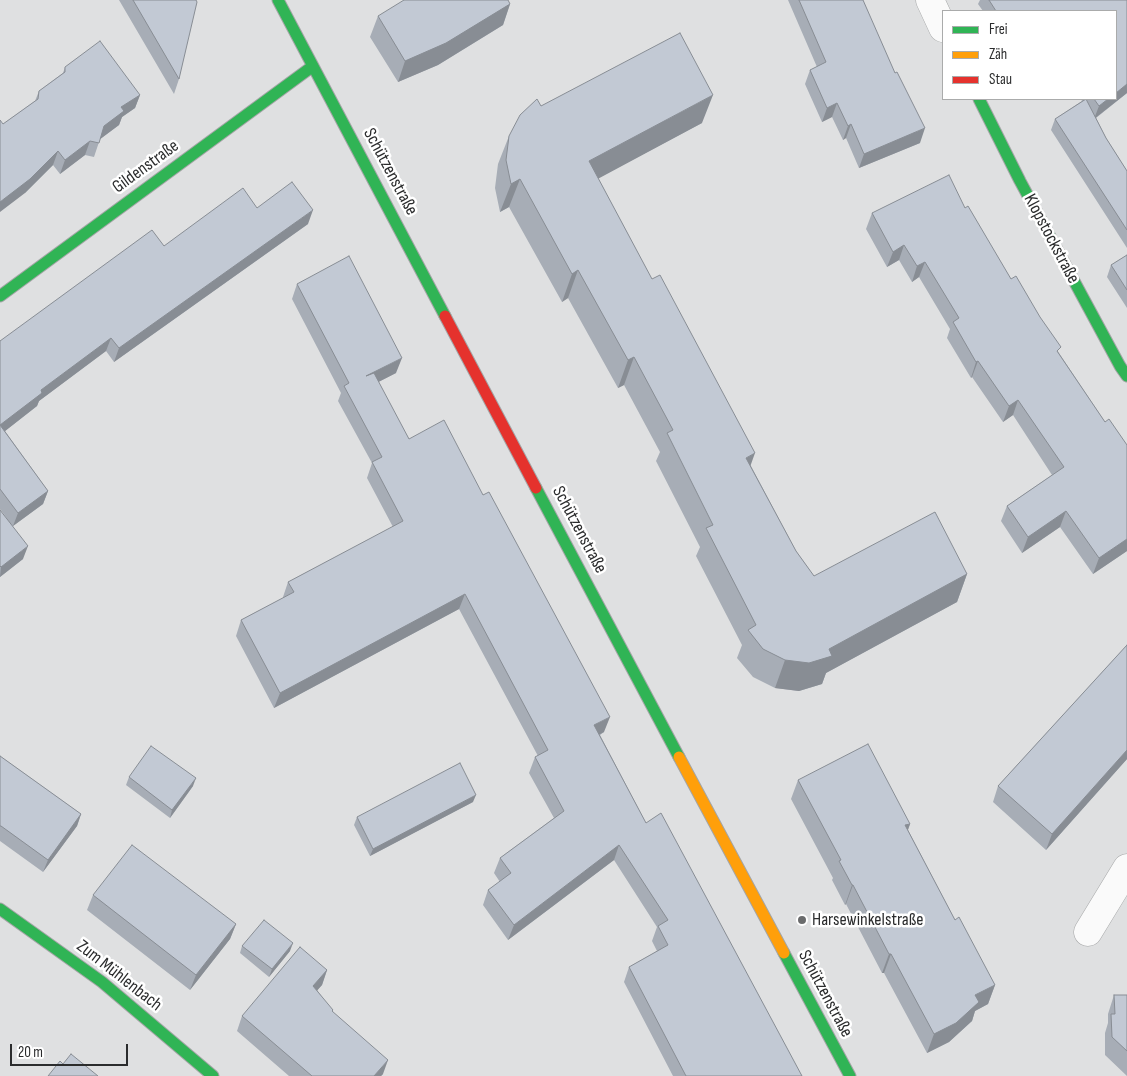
<!DOCTYPE html>
<html>
<head>
<meta charset="utf-8">
<style>
	body { margin:0 }
	#map { position:relative; width:1127px; height:1076px; overflow:hidden; background:#dfe0e1; font-family:"Sofia Sans Condensed",sans-serif }
	canvas { display:block }
	.legend { position:absolute; left:942px; top:10px; width:175px; height:90px; box-sizing:border-box; background:#fff; border:1px solid #aaabab; margin:0; padding:6px 9px; list-style:none; font-size:15px; color:#2b2c2d }
	.legend li { display:flex; align-items:center; gap:10px; height:25px }
	.legend b { width:25px; border:1px solid #aaabab }
	.scale { position:absolute; left:10px; top:1044px; width:118px; height:22px; box-sizing:border-box; border:2px solid #2b2c2d; border-top:0; padding-left:6px; font-size:15px; line-height:18px; white-space:nowrap; color:#2b2c2d; -webkit-text-stroke:4px #fff; paint-order:stroke }
</style>
</head>
<body>
<div id="map">
<canvas width="1127" height="1076"></canvas>
<ul class="legend">
<li><b style="height:6px;background:#30b455"></b>Frei</li>
<li><b style="height:6px;background:#ff9f0a"></b>Zäh</li>
<li><b style="height:6px;background:#e5322d"></b>Stau</li>
</ul>
<div class="scale">20 m</div>
</div>
<script>
const g = document.querySelector('canvas').getContext('2d');
g.lineJoin = 'round';
const poly = rows => new Path2D(rows.map(r => 'M' + r).join(''));
function strokePath(path, color, width, dash) { g.strokeStyle = color; g.lineWidth = width; g.lineCap = dash ? 'butt' : 'round'; g.setLineDash(dash || []); g.stroke(path); }
function fill(path, color) { g.fillStyle = color; g.fill(path, 'evenodd'); }
function drawText(font, color, halo, rows, align = 'center') {
  g.font = font + ' "Sofia Sans Condensed",sans-serif'; g.lineWidth = 5; g.setLineDash([]); g.textBaseline = 'middle'; g.strokeStyle = halo; g.fillStyle = color; for (const [text, x, y, turn = 0] of rows) {
    g.save(); g.translate(x, y); g.rotate((+turn || 0) * Math.PI / 180); g.textAlign = isNaN(turn) ? turn : align; if (halo) g.strokeText(text, 0, 0); g.fillText(text, 0, 0); g.restore();
  }
}
const street = poly([
	[930,0,943,28],
	[1088,932,1127,868]
]);
const fast = poly([
	[278,0,445,316],
	[979,99,1020,181,1120,366,1127,376],
	[0,296,313,66],
	[536,488,679,757],
	[0,909,102,982,213,1076],
	[784,953,850,1076]
]);
const slow = poly([
	[679,757,784,953]
]);
const jam = poly([
	[445,316,536,488]
]);
strokePath(street, '#a4a5a6', 29);
strokePath(fast, '#a4a5a6', 13);
strokePath(slow, '#a4a5a6', 13);
strokePath(jam, '#a4a5a6', 13);
strokePath(street, '#fafafa', 28);
strokePath(fast, '#30b455', 11);
strokePath(slow, '#ff9f0a', 11);
strokePath(jam, '#e5322d', 11);
fill(poly([
	[119,0,196,0,179,79,174,94],
	[788,0,863,0,920,143,859,168,846,138,843,140,832,117,822,122,805,84,810,70,817,67],
	[980,0,1127,0,1127,93,1096,118,1106,138,1127,171,1127,248,1051,130,1055,119,1082,101,1081,99,1116,99,1116,11,983,11,978,4],
	[510,4,503,25,438,65,398,82,370,37,378,16],
	[65,67,140,95,135,108,122,117,119,125,100,139,94,157,85,155,60,174,53,165,25,193,3,124,35,101,39,91,63,73],
	[541,106,702,123,598,178,751,466,796,551,814,576,967,574,957,602,826,673,822,684,799,691,775,688,753,677,737,658,742,645,696,556,700,547,656,461,660,452,624,385,618,388,568,298,562,302,509,207,500,212,495,188,498,164,509,136],
	[257,208,308,224,114,362,106,351,39,401,37,406,5,431,48,491,43,504,13,526,23,559,0,577,0,510,9,521,0,509,0,341,164,246],
	[965,208,1059,353,1105,422,1127,445,1127,551,1093,574,1060,527,1022,553,1001,521,1007,506,1052,475,1013,415,1003,422,972,377,971,378,947,338,950,329,919,277,912,282,899,260,887,267,866,229,872,213],
	[1127,255,1127,308,1107,277,1111,265],
	[297,284,396,373,378,382,409,439,604,732,600,735,646,823,802,1076,673,1076,624,982,629,967,657,951,652,941,657,927,614,860,508,940,483,905,488,890,500,882,494,873,500,858,554,818,529,773,535,757,538,756,459,609,274,708,236,636,241,620,283,598,283,597,288,582,393,527,367,478,372,463,338,401,341,393,292,299],
	[1127,645,1127,759,1046,850,993,802,998,786],
	[0,756,81,814,77,826,43,872,0,841],
	[129,777,193,786,170,818,126,785],
	[798,780,910,824,908,830,955,920,995,985,988,1004,975,1011,972,1021,949,1042,927,1053,884,973,882,973,846,904,845,905,832,880,833,878,791,799],
	[473,802,370,856,354,825,357,817],
	[93,895,236,924,230,939,190,990,87,910],
	[242,946,290,951,269,977,240,953],
	[327,970,322,985,317,990,333,1012,383,1074,381,1076,289,1076,237,1031,242,1016],
	[1114,995,1127,995,1127,1076,1105,1055,1105,1033,1108,1023,1108,1014]
]), '#a7adb6');
fill(poly([
	[510,4,503,25,438,65,398,82,405,61],
	[1127,84,1127,93,1094,119,1099,106,1108,99,1116,99,1116,93],
	[140,95,135,108,122,117,119,125,99,140,104,126,121,107],
	[713,95,702,123,579,189,589,161],
	[837,103,832,117,822,122,827,108],
	[851,124,846,138,843,140,848,126],
	[925,128,920,143,859,168,864,154],
	[90,141,85,155,60,174,65,160],
	[58,151,53,165,25,193,0,212,0,202],
	[520,179,509,207,500,212,511,184],
	[313,210,308,224,114,362,119,348],
	[904,245,899,260,887,267,893,252],
	[925,262,919,277,912,282,917,266],
	[578,270,568,298,562,302,572,274],
	[111,338,106,351,39,401,37,406,0,435,0,425,41,390],
	[634,357,624,385,618,388,628,360],
	[402,358,396,373,361,391,366,376],
	[978,361,972,377,971,378,976,362],
	[1018,400,1013,415,1003,422,1009,406],
	[755,453,745,481,746,458],
	[48,491,43,504,13,526,18,513],
	[1066,511,1060,527,1022,553,1028,537],
	[1127,539,1127,551,1093,574,1099,558],
	[28,546,23,559,0,577,1,567],
	[967,574,957,602,826,673,822,684,799,691,775,688,785,660,829,649],
	[465,594,459,609,274,708,280,693],
	[610,717,604,732,589,740,594,725],
	[1127,750,1127,759,1046,850,1052,834],
	[196,778,193,786,170,818,172,810],
	[476,795,473,802,370,856,373,849],
	[81,814,77,826,43,872,48,860],
	[910,824,903,843,905,825],
	[619,845,614,860,508,940,514,925],
	[852,885,853,885,846,904,845,905],
	[236,924,230,939,190,990,196,975],
	[293,943,290,951,269,977,272,969],
	[889,954,891,954,884,973,882,973],
	[327,970,322,985,308,1001,313,986],
	[995,985,988,1004,975,1011,972,1021,949,1042,927,1053,934,1034,975,995],
	[388,1060,383,1074,381,1076,374,1076]
]), '#888d94');
const building = poly([
	[133,0,196,0,197,2,179,79,133,0],
	[404,0,508,0,510,4,446,43,405,61,378,16,404,0],
	[799,0,863,0,895,73,897,72,925,128,864,154,851,124,848,126,837,103,827,108,810,70,826,62,799,0],
	[989,0,1127,0,1127,84,1116,93,1116,11,996,11,989,0],
	[680,33,713,95,589,161,652,279,660,275,755,453,746,458,796,551,814,576,935,512,967,574,829,649,832,656,809,663,785,660,763,649,748,630,756,625,706,528,713,525,667,433,673,430,634,357,628,360,578,270,572,274,520,179,511,184,506,160,509,136,520,115,537,99,541,106,680,33],
	[100,41,140,95,121,107,124,111,104,126,99,143,90,141,65,160,58,151,30,179,0,202,0,120,3,124,38,99,39,91,65,72,65,67,100,41],
	[1086,99,1106,138,1127,171,1127,230,1055,119,1086,99],
	[1094,99,1108,99,1099,106,1094,99],
	[949,175,965,208,968,206,1011,279,1016,276,1040,317,1061,347,1057,351,1105,422,1109,419,1127,445,1127,539,1099,558,1066,511,1028,537,1007,506,1064,467,1018,400,1009,406,978,361,976,362,953,322,959,318,925,262,917,266,904,245,893,252,872,213,949,175],
	[292,182,313,210,119,348,111,338,41,390,42,393,0,425,48,491,18,513,0,489,0,341,152,230,164,246,243,188,257,208,292,182],
	[1127,255,1127,290,1111,265,1127,255],
	[349,256,402,358,366,376,374,373,409,439,444,420,483,495,489,492,610,717,594,725,646,823,661,813,802,1076,686,1076,629,967,668,945,658,926,668,920,619,845,514,925,488,890,511,873,500,858,564,811,535,757,548,750,465,594,280,693,241,620,294,592,288,582,403,521,372,462,382,457,344,386,349,383,297,284,349,256],
	[0,510,28,546,1,567,0,566,0,510],
	[1127,645,1127,750,1052,834,998,786,1127,645],
	[868,744,910,824,905,825,955,920,959,917,995,985,975,995,979,1002,956,1023,934,1034,891,954,889,954,853,885,852,885,839,861,841,860,798,780,868,744],
	[151,746,196,778,172,810,129,777,151,746],
	[0,756,81,814,48,860,1,826,0,826,0,756],
	[460,763,476,795,373,849,357,817,460,763],
	[132,845,236,924,196,975,93,895,132,845],
	[264,920,293,943,272,969,242,946,264,920],
	[300,947,327,970,313,986,333,1010,332,1011,388,1060,374,1076,312,1076,242,1016,300,947],
	[1114,995,1127,995,1127,1051,1112,1037,1111,1014,1115,1014,1114,995],
	[71,1054,98,1076,48,1076,60,1061,63,1064,71,1054]
]);
fill(building, '#c2c9d4');
strokePath(building, '#888d94', 1);
for (const [x, y, r, color] of [
	[802,920,5,"#6a6b6c"]
]) { const dot = new Path2D(); dot.arc(x, y, r, 0, 2 * Math.PI); g.fillStyle = color; g.fill(dot); strokePath(dot, '#fff', 2); }
drawText('18px', '#2b2c2d', '#fff', [
	["Gildenstraße",146,167,-36],
	["Schützenstraße",390,172,62],
	["Klopstockstraße",1051,239,62],
	["Schützenstraße",579,530,62],
	["Zum Mühlenbach",119,976,38],
	["Schützenstraße",825,994,62]
]);
drawText('18px', '#2b2c2d', '#fff', [
	["Harsewinkelstraße",812,920]
], 'left');
</script>
</body>
</html>
